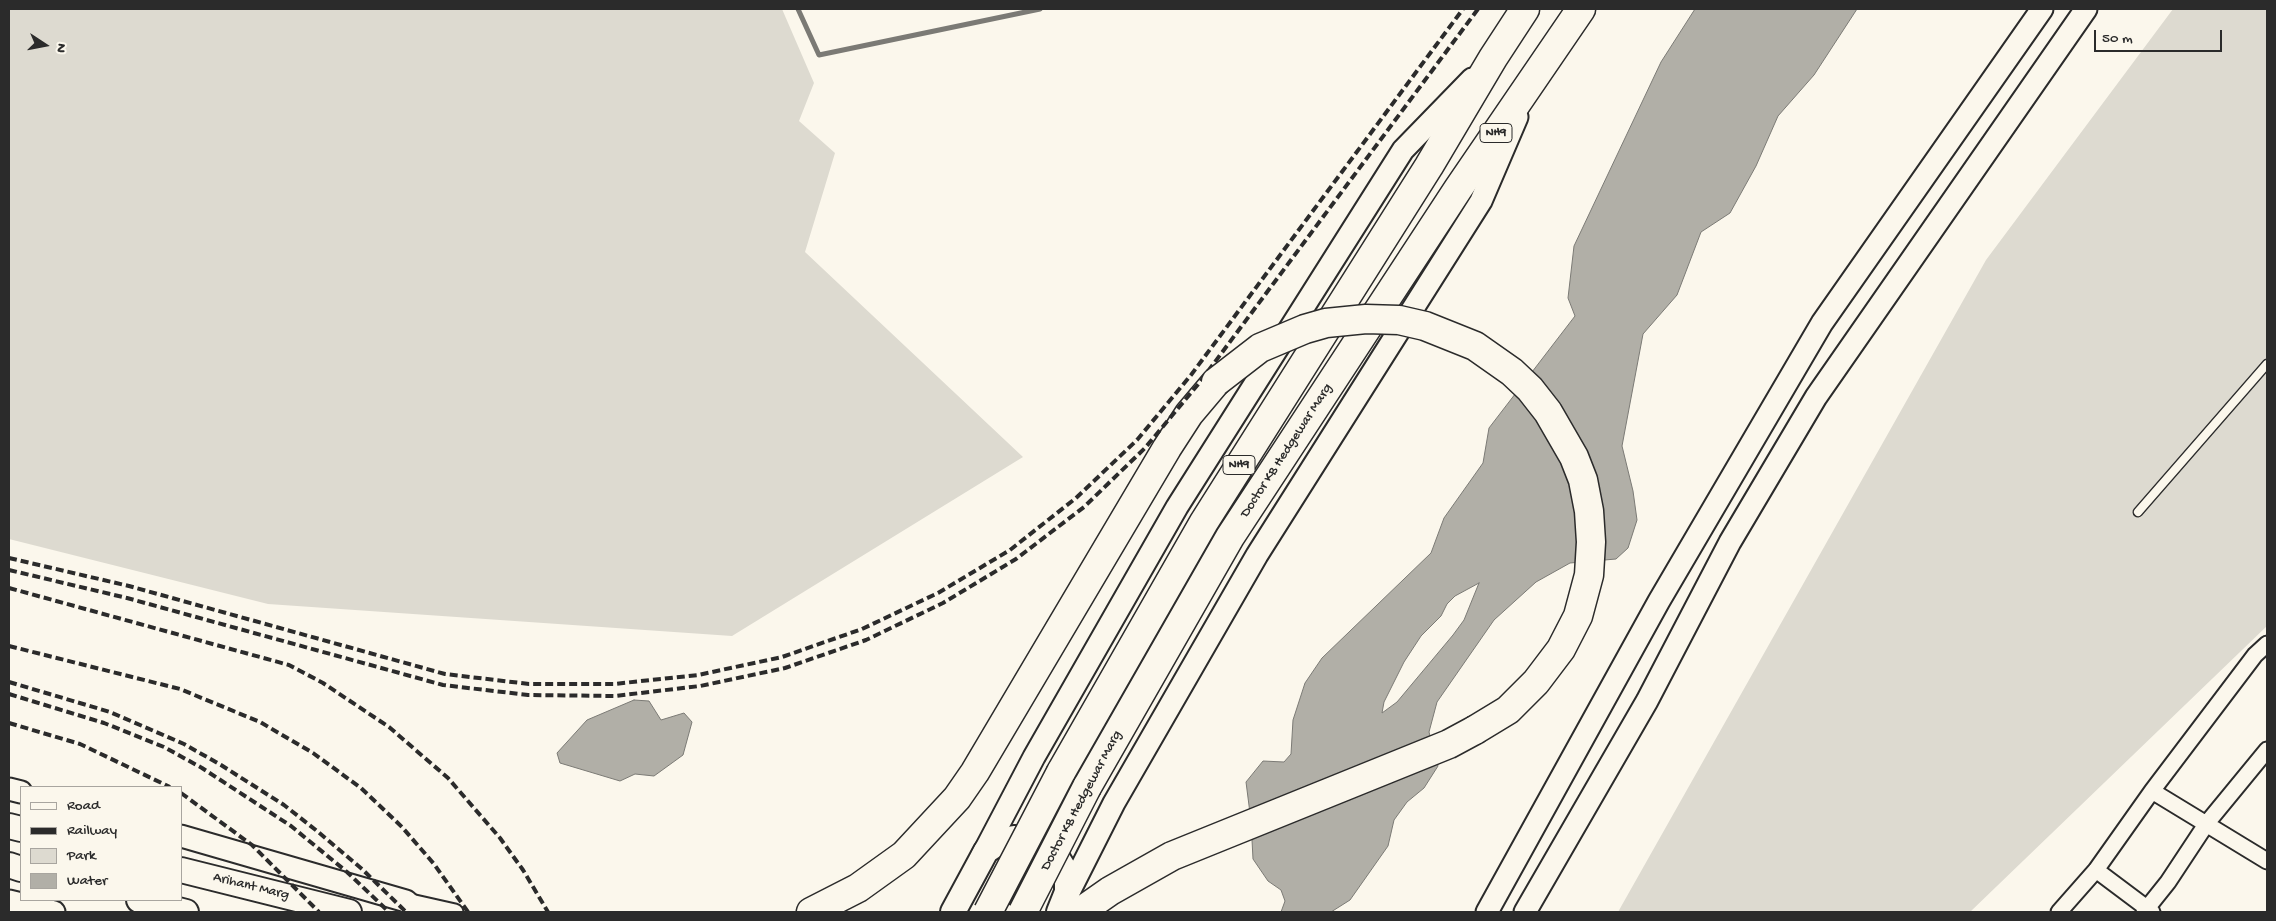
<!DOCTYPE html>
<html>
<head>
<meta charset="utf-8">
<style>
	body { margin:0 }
	#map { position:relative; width:2276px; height:921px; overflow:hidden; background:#fbf7ec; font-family:"Gochi Hand",sans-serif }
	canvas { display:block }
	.frame { position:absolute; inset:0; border:10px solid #2b2b2b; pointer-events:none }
	.legend { position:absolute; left:20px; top:786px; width:162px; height:115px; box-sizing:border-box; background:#fbf7ec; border:1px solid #a8a59f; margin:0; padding:6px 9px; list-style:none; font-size:15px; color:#2b2b2b }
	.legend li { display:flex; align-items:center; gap:10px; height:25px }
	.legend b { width:25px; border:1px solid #a8a59f }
	.north { position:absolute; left:20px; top:20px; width:50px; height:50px; -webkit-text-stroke:4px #fbf7ec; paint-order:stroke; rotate:101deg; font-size:14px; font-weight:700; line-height:20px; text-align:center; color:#2b2b2b }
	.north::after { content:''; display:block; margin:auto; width:18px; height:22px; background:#2b2b2b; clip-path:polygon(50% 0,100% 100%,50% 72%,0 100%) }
	.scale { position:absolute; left:2094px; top:30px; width:128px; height:22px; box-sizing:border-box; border:2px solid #2b2b2b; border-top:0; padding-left:6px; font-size:15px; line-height:18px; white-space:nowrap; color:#2b2b2b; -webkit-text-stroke:4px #fbf7ec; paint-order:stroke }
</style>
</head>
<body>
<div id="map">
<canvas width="2276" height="921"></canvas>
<div class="frame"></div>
<ul class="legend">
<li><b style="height:6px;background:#fbf7ec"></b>Road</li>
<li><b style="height:6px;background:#2b2b2b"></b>Railway</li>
<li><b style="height:14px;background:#dddad0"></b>Park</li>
<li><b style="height:14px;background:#b1afa7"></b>Water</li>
</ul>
<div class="north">N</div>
<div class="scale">50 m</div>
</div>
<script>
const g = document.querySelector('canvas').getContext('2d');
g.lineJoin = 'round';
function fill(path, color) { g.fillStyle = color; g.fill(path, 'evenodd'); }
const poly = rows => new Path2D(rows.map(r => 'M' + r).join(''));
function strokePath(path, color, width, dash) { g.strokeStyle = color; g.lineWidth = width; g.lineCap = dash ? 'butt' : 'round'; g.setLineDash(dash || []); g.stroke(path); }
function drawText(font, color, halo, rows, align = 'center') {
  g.font = font + ' "Gochi Hand",sans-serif'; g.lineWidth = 4; g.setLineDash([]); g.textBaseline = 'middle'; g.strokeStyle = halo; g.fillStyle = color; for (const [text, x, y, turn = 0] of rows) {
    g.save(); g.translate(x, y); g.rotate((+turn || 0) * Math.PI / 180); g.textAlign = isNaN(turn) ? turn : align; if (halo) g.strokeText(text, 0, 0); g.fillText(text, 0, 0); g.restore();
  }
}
fill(poly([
	[9,9,782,9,814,83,799,121,835,153,805,252,1023,457,732,636,268,604,9,539],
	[2173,9,2267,9,2267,626,1970,912,1618,912,1986,260]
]), '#dddad0');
const water = poly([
	[1695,9,1857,9,1814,75,1778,116,1756,166,1730,213,1701,232,1677,295,1643,334,1622,446,1633,491,1637,520,1628,548,1616,559,1570,563,1536,582,1494,620,1437,702,1429,732,1438,766,1424,788,1407,802,1394,820,1388,846,1350,900,1331,912,1281,912,1285,901,1281,890,1268,881,1253,859,1251,821,1246,782,1263,761,1284,762,1291,754,1293,720,1305,683,1322,658,1431,553,1444,518,1483,463,1489,428,1575,316,1568,298,1574,246,1661,62,1695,9],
	[1479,583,1464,620,1453,635,1397,702,1382,713,1384,702,1404,662,1421,636,1441,616,1447,604,1455,596,1479,583],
	[634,700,649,701,661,720,684,713,692,722,683,755,654,776,635,774,620,781,560,763,557,753,587,720,634,700]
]);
fill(water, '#b1afa7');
strokePath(water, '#7b7a75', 1);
strokePath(poly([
	[798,9,819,55,1040,9]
]), '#7b7a75', 5);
const lane = poly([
	[2138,512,2267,364]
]);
const street = poly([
	[2267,644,2255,655,2152,791,2267,861],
	[2096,870,2152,912],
	[406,901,455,912],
	[2059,912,2096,870,2152,791],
	[2144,912,2168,882,2207,823,2267,750]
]);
const secondary = poly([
	[9,789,21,792],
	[181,836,406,901,418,912],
	[982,856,1034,757,1177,507,1403,150,1472,79],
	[9,901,54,912],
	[1064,902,1114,803,1257,555,1481,201,1517,117],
	[1487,912,1659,601,1822,323,2042,9],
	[1525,912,1647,701,1730,542,1816,397,2086,9]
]);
const primary = poly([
	[9,826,21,829],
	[9,865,21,869],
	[181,870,349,912],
	[139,900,186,912],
	[953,912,986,851,998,843,1014,838,1029,839,1043,845,1055,854,1063,867,1067,882,1067,892,1059,912]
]);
const highway = poly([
	[1061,772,1204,522,1429,166,1493,58,1525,9],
	[1087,787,1230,537,1458,189,1581,9],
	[811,912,858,888,904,855,957,798,975,772,1167,448,1189,414,1216,382],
	[1080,912,1110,891,1172,856,1449,744,1475,730]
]);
strokePath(lane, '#2b2b2b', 11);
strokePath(street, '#2b2b2b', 19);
strokePath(secondary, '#2b2b2b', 25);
strokePath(primary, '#2b2b2b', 28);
strokePath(highway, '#2b2b2b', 31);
strokePath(lane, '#fbf7ec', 8);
strokePath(street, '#fbf7ec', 15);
strokePath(secondary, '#fbf7ec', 21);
strokePath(primary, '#fbf7ec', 24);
strokePath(highway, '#fbf7ec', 28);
strokePath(poly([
	[9,558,129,586,445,674,529,684,614,684,698,675,782,657,862,629,938,593,1010,550,1076,498,1137,440,1191,375,1463,9],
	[9,570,127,598,443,685,528,695,615,696,700,686,785,668,866,640,943,603,1016,559,1084,507,1145,448,1200,382,1478,9],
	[9,588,289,665,323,683,389,727,448,778,500,838,523,870,548,912],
	[9,646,180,689,260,722,313,753,361,788,402,827,434,864,468,912],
	[9,682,110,712,184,744,221,765,284,805,317,831,362,869,406,912],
	[9,694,104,723,164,747,202,768,291,826,347,872,389,912],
	[9,723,80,744,170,787],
	[181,793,252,845,319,912]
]), '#2b2b2b', 4, [8, 4]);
const highwayBridge = poly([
	[1216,382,1260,348,1305,329,1326,323,1366,319,1399,320,1425,326,1475,346,1512,372,1530,389,1548,412,1574,457,1583,480,1589,511,1591,542,1589,575,1578,616,1561,649,1536,682,1508,710,1475,730],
	[988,912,1061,772],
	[1023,912,1087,787]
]);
strokePath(highwayBridge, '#2b2b2b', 31, []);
strokePath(highwayBridge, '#fbf7ec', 28);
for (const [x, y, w] of [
	[1496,133,32],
	[1239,465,32]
]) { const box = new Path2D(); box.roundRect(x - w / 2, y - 9.5, w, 19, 4); g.fillStyle = '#fbf7ec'; g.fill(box); strokePath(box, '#2b2b2b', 1); }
drawText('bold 12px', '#2b2b2b', null, [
	["NH9",1496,133],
	["NH9",1239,465]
]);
drawText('14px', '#2b2b2b', '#fbf7ec', [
	["Doctor KB Hedgewar Marg",1287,451,-57],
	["Doctor KB Hedgewar Marg",1082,801,-62],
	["Arihant Marg",251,887,14]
]);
</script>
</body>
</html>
